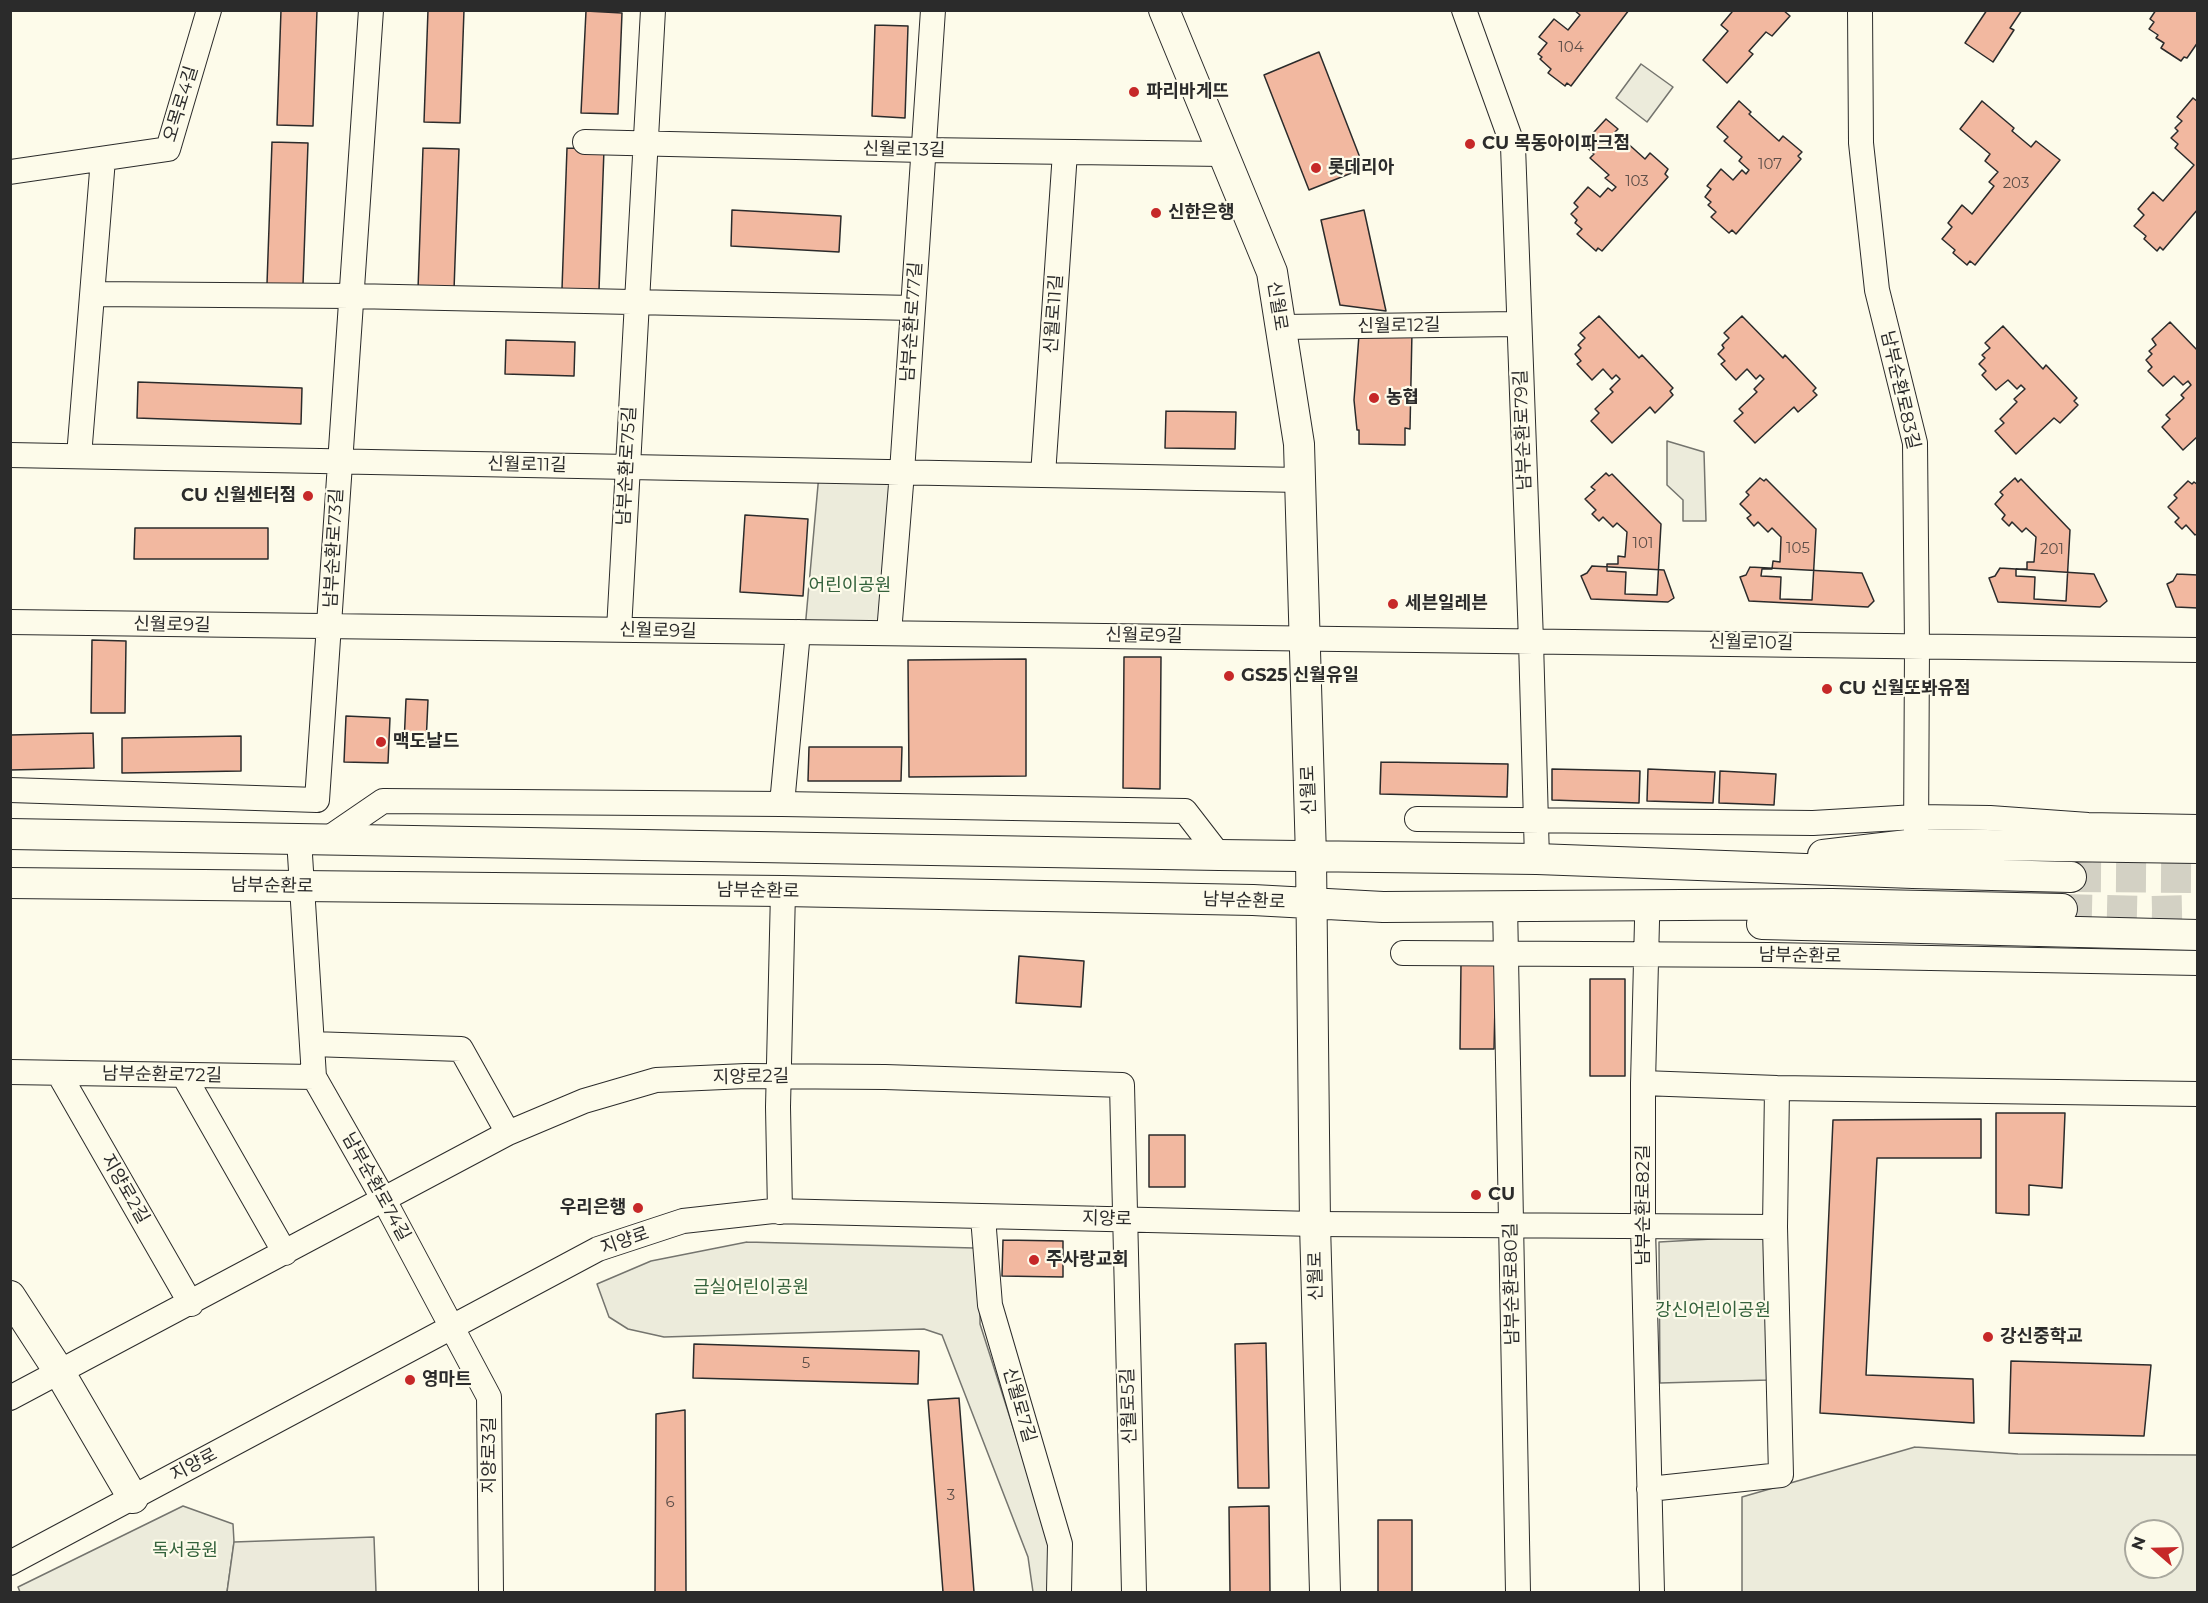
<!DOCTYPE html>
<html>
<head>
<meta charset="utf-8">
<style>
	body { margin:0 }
	#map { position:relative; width:2208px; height:1603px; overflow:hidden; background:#fdfbea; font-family:Montserrat,sans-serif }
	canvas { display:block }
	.frame { position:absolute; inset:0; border:12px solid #2b2b2b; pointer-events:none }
	.north { position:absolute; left:2124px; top:1519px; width:60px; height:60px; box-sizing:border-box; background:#fdfbea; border:2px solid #a9a89e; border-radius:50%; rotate:290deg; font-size:16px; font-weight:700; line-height:24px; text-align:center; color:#2b2b2b }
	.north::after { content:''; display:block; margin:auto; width:21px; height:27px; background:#c62828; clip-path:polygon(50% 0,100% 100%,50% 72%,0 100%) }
</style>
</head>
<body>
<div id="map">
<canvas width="2208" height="1603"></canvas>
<div class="frame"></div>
<div class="north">N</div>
</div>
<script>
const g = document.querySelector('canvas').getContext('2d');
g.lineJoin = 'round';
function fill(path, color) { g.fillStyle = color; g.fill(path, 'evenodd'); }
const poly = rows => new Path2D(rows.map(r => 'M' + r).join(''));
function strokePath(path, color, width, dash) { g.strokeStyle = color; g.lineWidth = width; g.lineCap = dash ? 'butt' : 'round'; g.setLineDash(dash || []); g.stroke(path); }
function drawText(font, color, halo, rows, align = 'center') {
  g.font = font + ' Montserrat,"Noto Sans KR",sans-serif'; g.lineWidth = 4.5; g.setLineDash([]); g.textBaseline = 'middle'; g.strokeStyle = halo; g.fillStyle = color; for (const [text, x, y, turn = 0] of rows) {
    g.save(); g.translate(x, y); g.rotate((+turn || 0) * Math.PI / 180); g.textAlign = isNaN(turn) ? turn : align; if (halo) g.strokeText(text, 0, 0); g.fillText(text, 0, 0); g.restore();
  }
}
const green = poly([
	[1641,64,1673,87,1647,122,1616,98,1641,64],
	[1667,441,1704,452,1706,521,1683,521,1683,500,1667,485,1667,441],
	[819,474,900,475,886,633,805,629,819,474],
	[1765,1236,1769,1380,1660,1383,1659,1242,1765,1236],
	[747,1242,974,1248,980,1259,980,1324,1053,1552,1053,1592,1033,1592,1028,1557,942,1335,924,1329,664,1337,628,1329,609,1317,597,1284,651,1261,747,1242],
	[1915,1447,2018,1454,2197,1455,2197,1592,1742,1592,1742,1497,1915,1447],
	[2136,1531,2172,1531,2172,1567,2136,1567,2136,1531],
	[183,1506,233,1524,234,1542,227,1592,20,1592,18,1587,183,1506]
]);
fill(green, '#ecebdb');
strokePath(green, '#74746e', 1.5);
const parking = poly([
	[374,1537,376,1592,227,1592,234,1542,374,1537]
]);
fill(parking, '#eceadb');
strokePath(parking, '#74746e', 1.5);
const building = poly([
	[281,10,317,10,313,126,277,125,281,10],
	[428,10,464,10,460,123,424,122,428,10],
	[1574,10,1629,10,1571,86,1567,83,1565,86,1548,73,1551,69,1540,59,1542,57,1538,54,1547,43,1539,37,1554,19,1568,30,1580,15,1574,10],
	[1730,10,1783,10,1790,16,1772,36,1766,32,1749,51,1753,54,1727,83,1703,60,1728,31,1721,25,1732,12,1730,10],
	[1987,10,2022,10,2010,28,2014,30,1993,62,1965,43,1987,10],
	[2156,10,2198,10,2198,42,2187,58,2184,57,2181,61,2161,48,2164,43,2156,38,2158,35,2149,29,2154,22,2150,19,2156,10],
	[586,11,622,13,618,114,581,113,586,11],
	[875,25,908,26,905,118,872,116,875,25],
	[1319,52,1364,168,1309,190,1264,75,1319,52],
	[2193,98,2198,102,2198,209,2163,250,2160,247,2157,251,2144,239,2146,236,2134,226,2144,215,2138,209,2153,192,2163,201,2194,165,2175,148,2178,144,2171,138,2178,131,2175,128,2182,121,2177,117,2193,98],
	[1739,101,1751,112,1749,114,1779,141,1783,136,1802,152,1798,156,1801,159,1736,234,1732,230,1729,233,1711,217,1716,212,1708,205,1711,202,1705,197,1711,189,1707,186,1721,169,1733,180,1742,170,1746,174,1749,170,1739,161,1742,157,1724,141,1728,137,1717,127,1739,101],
	[1982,101,2014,128,2012,131,2031,147,2036,141,2060,160,1975,265,1970,261,1967,265,1953,253,1955,250,1942,239,1952,227,1948,223,1962,205,1972,214,1994,186,1989,182,1998,172,1985,161,1990,154,1960,129,1982,101],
	[1606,119,1618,129,1615,132,1645,159,1650,153,1668,169,1665,174,1668,177,1602,251,1598,248,1596,251,1577,234,1582,229,1575,223,1577,220,1571,214,1578,207,1574,203,1588,187,1600,197,1608,188,1612,191,1616,187,1605,178,1609,175,1590,158,1594,154,1583,144,1606,119],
	[272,142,308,143,303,285,267,284,272,142],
	[423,148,459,149,454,290,418,289,423,148],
	[567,148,604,149,599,290,562,289,567,148],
	[732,210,841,216,839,252,731,246,732,210],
	[1364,210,1386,311,1340,305,1321,220,1364,210],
	[1599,316,1639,358,1642,355,1673,388,1670,391,1673,395,1655,413,1650,407,1612,443,1591,421,1599,413,1595,409,1613,392,1610,389,1620,379,1616,375,1612,379,1603,369,1592,380,1577,364,1581,361,1575,354,1581,348,1578,345,1585,338,1580,333,1599,316],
	[1742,316,1783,358,1785,355,1816,388,1813,391,1817,395,1798,412,1794,407,1755,443,1734,421,1743,413,1739,409,1757,392,1754,389,1764,379,1760,375,1756,379,1747,369,1736,380,1721,364,1725,361,1718,354,1724,348,1722,345,1729,338,1724,333,1742,316],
	[2170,322,2198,351,2198,436,2183,450,2162,427,2170,419,2166,415,2184,398,2181,395,2191,385,2188,381,2183,385,2174,376,2163,386,2148,371,2152,367,2146,360,2152,354,2149,351,2156,345,2152,339,2170,322],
	[2003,326,2043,369,2046,365,2077,398,2074,401,2078,405,2060,423,2054,418,2016,454,1995,431,2004,423,2000,419,2017,402,2014,399,2025,389,2021,385,2017,389,2008,380,1996,390,1982,375,1986,371,1979,364,1985,358,1982,355,1990,348,1985,343,2003,326],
	[1412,331,1410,429,1405,428,1405,445,1359,444,1359,430,1357,430,1354,400,1359,335,1412,331],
	[506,340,575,342,574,376,505,374,506,340],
	[138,382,302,388,301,424,137,418,138,382],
	[1166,411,1236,412,1235,449,1165,448,1166,411],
	[1606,473,1609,476,1612,474,1661,524,1657,595,1625,594,1626,572,1607,571,1607,564,1618,564,1618,556,1625,557,1627,532,1617,523,1613,527,1603,517,1599,521,1592,514,1596,510,1585,499,1595,490,1591,487,1606,473],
	[1760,478,1764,481,1766,479,1816,529,1812,600,1780,599,1781,577,1761,576,1762,569,1772,569,1773,561,1780,562,1781,537,1772,528,1768,532,1758,522,1754,526,1747,518,1751,515,1740,504,1749,495,1746,492,1760,478],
	[2015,478,2018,482,2021,479,2070,530,2066,601,2034,599,2035,577,2016,576,2016,569,2027,569,2027,562,2034,562,2036,537,2026,528,2022,532,2012,522,2009,526,2002,519,2005,515,1995,504,2003,495,2000,492,2015,478],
	[2188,481,2192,484,2194,482,2198,485,2198,533,2195,535,2186,525,2182,529,2175,522,2179,518,2168,507,2177,498,2174,495,2188,481],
	[745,515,808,519,803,596,740,592,745,515],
	[135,528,268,528,268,559,134,559,135,528],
	[1592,566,1664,570,1674,598,1668,602,1591,599,1581,576,1587,573,1592,566],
	[1750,567,1862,573,1874,601,1868,607,1749,601,1740,577,1746,575,1750,567],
	[2000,568,2094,574,2107,601,2100,607,1998,602,1989,578,1995,576,2000,568],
	[2177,574,2198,575,2198,608,2176,607,2167,584,2173,581,2177,574],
	[92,640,126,641,125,713,91,713,92,640],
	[1124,657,1161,657,1160,789,1123,788,1124,657],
	[1026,659,1026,776,909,777,908,660,1026,659],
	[406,699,428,700,426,744,404,744,406,699],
	[346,716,390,718,388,763,344,762,346,716],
	[93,733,94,768,10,770,10,735,93,733],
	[241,736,241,771,122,773,122,738,241,736],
	[809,747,902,747,901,781,808,781,809,747],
	[1381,762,1508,764,1507,797,1380,794,1381,762],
	[1552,769,1640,771,1639,803,1552,800,1552,769],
	[1648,769,1715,772,1713,803,1647,801,1648,769],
	[1720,771,1776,774,1774,805,1719,803,1720,771],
	[1019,956,1084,961,1081,1007,1016,1003,1019,956],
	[1461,963,1496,964,1494,1049,1460,1049,1461,963],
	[1590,979,1625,979,1625,1076,1590,1076,1590,979],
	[1996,1113,2065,1113,2062,1188,2029,1185,2029,1215,1996,1213,1996,1113],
	[1981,1119,1981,1158,1877,1158,1866,1375,1973,1379,1974,1423,1820,1413,1833,1120,1981,1119],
	[1149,1135,1185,1135,1185,1187,1149,1187,1149,1135],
	[1003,1240,1063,1241,1063,1277,1002,1276,1003,1240],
	[1266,1343,1269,1488,1238,1488,1235,1344,1266,1343],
	[694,1344,919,1351,918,1384,693,1378,694,1344],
	[2011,1361,2151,1365,2144,1436,2009,1433,2011,1361],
	[959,1398,974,1592,943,1592,928,1400,959,1398],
	[685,1410,686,1592,655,1592,656,1414,685,1410],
	[1269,1506,1270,1592,1230,1592,1229,1507,1269,1506],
	[1378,1520,1412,1520,1412,1592,1378,1592,1378,1520]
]);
fill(building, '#f2b8a0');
strokePath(building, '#2b2b2b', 1.5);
strokePath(poly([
	[2071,877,2198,878],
	[2062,909,2152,911,2198,910]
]), '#d3d1c4', 30, [30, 15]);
const minor = poly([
	[1464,10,1513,146,1531,641,1537,859],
	[1860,10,1861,143,1877,290,1915,443,1917,645,1916,844],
	[585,142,923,150,1223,154],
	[10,172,168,149,209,10],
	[93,294,351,296,913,308],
	[1281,327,1518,324],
	[10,455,1300,480],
	[79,456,103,159],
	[1043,475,1065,152],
	[10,622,2198,650],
	[619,630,653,10],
	[889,633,902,472,933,10],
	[10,790,317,800,371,10],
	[782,804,798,632],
	[1417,819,1813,823,1916,817,1990,818,2088,825,2198,827],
	[299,839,314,1077,384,1200,489,1397,491,1592],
	[326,840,383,801,782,804,1185,811,1219,855],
	[1505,904,1518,1592],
	[1647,921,1643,1083,1643,1226,1652,1592],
	[1403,953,1770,955,2198,963],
	[312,1044,461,1049,508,1133],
	[10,1072,314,1077],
	[59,1074,191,1304],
	[184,1076,285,1253],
	[1643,1083,1777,1088,2198,1094],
	[780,1212,778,1107,783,891],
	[983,1217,990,1305,1060,1544,1059,1592],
	[10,1398,508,1133,584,1101,656,1080,746,1076,885,1077,1122,1085,1134,1592],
	[1649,1489,1781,1475,1775,1227,1777,1088],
	[10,1563,598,1249,683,1221,773,1211,1315,1224,1775,1227]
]);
const major = poly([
	[1164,10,1272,272,1299,444,1311,857,1315,1224,1325,1592],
	[10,834,1219,855,1537,859,1913,873,2071,877],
	[1823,855,1916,844,2198,848],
	[10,883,783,891,1253,900,1383,907,1832,904,2062,909],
	[1762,924,2198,935],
	[10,1296,60,1373,133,1498]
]);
strokePath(minor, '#2b2b2b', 26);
strokePath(major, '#2b2b2b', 32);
strokePath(minor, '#fdfbea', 24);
strokePath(major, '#fdfbea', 30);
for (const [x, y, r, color] of [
	[1134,92,6,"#c62828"],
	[1470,144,6,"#c62828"],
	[1316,168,6,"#c62828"],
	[1156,213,6,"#c62828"],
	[1374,398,6,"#c62828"],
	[308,496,6,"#c62828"],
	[1393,604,6,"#c62828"],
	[1229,676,6,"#c62828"],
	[1827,689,6,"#c62828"],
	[381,742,6,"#c62828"],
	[1476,1195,6,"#c62828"],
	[638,1208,6,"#c62828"],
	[1034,1260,6,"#c62828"],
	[1988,1337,6,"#c62828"],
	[410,1380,6,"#c62828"]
]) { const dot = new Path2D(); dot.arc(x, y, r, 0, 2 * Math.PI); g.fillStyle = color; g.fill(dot); strokePath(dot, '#fdfbea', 2); }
drawText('15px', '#5d4e48', null, [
	["104",1571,48],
	["107",1770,165],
	["103",1637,182],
	["203",2016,184],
	["101",1643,544],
	["105",1798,549],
	["201",2052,550],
	["5",806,1364],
	["3",951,1496],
	["6",670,1503]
]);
drawText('bold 18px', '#2b2b2b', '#fdfbea', [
	["파리바게뜨",1146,92],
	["CU 목동아이파크점",1482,144],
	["롯데리아",1328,168],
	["신한은행",1168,213],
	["농협",1386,398],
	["CU 신월센터점",296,496,"right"],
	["세븐일레븐",1405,604],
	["GS25 신월유일",1241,676],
	["CU 신월또봐유점",1839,689],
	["맥도날드",393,742],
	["CU",1488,1195],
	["우리은행",626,1208,"right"],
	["주사랑교회",1046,1260],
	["강신중학교",2000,1337],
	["영마트",422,1380]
], 'left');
drawText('18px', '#2b2b2b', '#fdfbea', [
	["오목로4길",181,104,-73],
	["신월로13길",904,150,1],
	["신월로",1277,306,81],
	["신월로11길",1054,314,-86],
	["남부순환로77길",912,322,-86],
	["신월로12길",1399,326,-1],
	["남부순환로83길",1900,390,77],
	["남부순환로79길",1523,430,-92],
	["신월로11길",527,465,1],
	["남부순환로75길",627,466,-87],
	["남부순환로73길",334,548,-87],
	["신월로9길",172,625,1],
	["신월로9길",658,631,1],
	["신월로9길",1144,636,1],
	["신월로10길",1751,643,1],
	["신월로",1309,790,-92],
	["남부순환로",272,886,1],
	["남부순환로",758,891,1],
	["남부순환로",1244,901,2],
	["남부순환로",1800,956,1],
	["남부순환로72길",162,1075,1],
	["지양로2길",751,1077,-1],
	["남부순환로74길",376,1187,61],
	["지양로2길",125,1189,60],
	["남부순환로82길",1644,1205,-90],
	["지양로",1107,1219,1],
	["지양로",625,1241,-19],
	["신월로",1316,1276,-91],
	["남부순환로80길",1512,1284,-91],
	["신월로7길",1019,1405,74],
	["신월로5길",1129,1406,-92],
	["지양로3길",490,1455,-90],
	["지양로",194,1465,-28]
]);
drawText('18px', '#34623c', '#fdfbea', [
	["어린이공원",850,586],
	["금실어린이공원",751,1288],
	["강신어린이공원",1713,1311],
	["독서공원",185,1551]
]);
</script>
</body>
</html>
